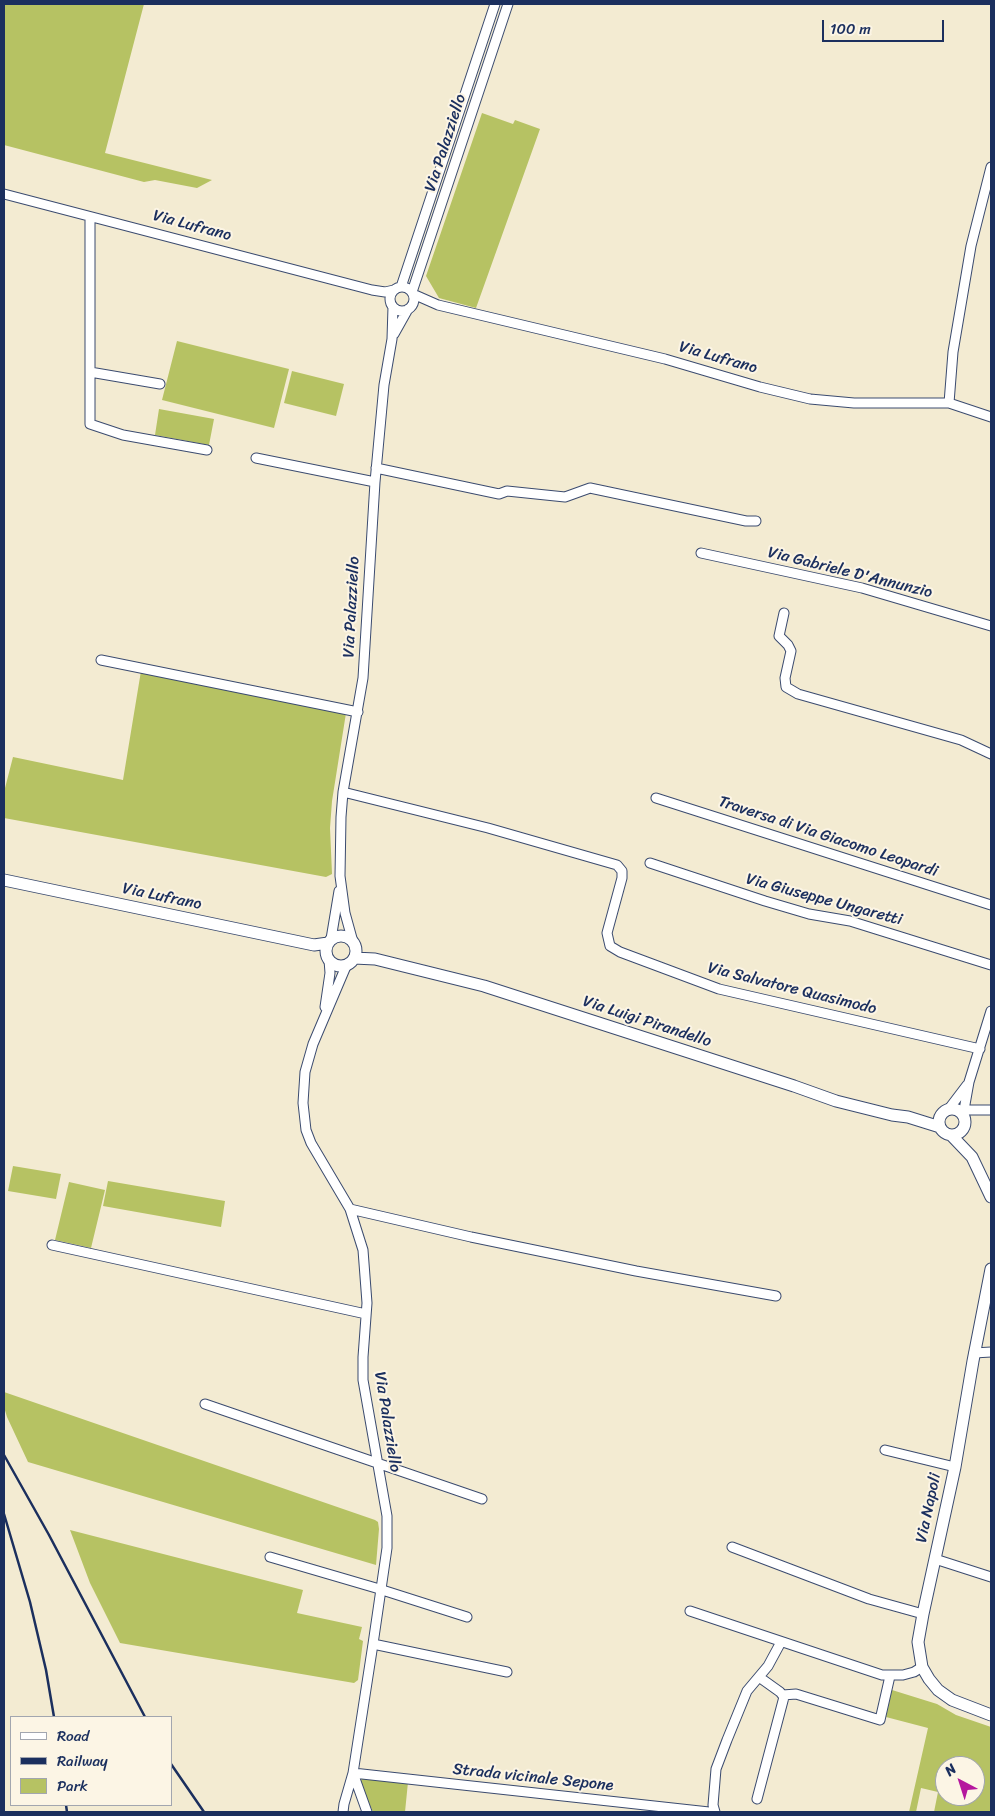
<!DOCTYPE html>
<html>
<head>
<meta charset="utf-8">
<style>
	body { margin:0 }
	#map { position:relative; width:995px; height:1816px; overflow:hidden; background:#f3ebd2; font-family:Sriracha,sans-serif }
	canvas { display:block }
	.frame { position:absolute; inset:0; border:5px solid #1b2f5e; pointer-events:none }
	.legend { position:absolute; left:10px; top:1716px; width:162px; height:90px; box-sizing:border-box; background:#fcf5e5; border:1px solid #a2a6af; margin:0; padding:6px 9px; list-style:none; font-size:15px; color:#1b2f5e }
	.legend li { display:flex; align-items:center; gap:10px; height:25px }
	.legend b { width:25px; border:1px solid #a2a6af }
	.north { position:absolute; left:935px; top:1756px; width:50px; height:50px; box-sizing:border-box; background:#fcf5e5; border:1px solid #a2a6af; border-radius:50%; rotate:320deg; font-size:14px; font-weight:700; line-height:20px; text-align:center; color:#1b2f5e }
	.north::after { content:''; display:block; margin:auto; width:18px; height:22px; background:#b5179e; clip-path:polygon(50% 0,100% 100%,50% 72%,0 100%) }
	.scale { position:absolute; left:822px; top:20px; width:122px; height:22px; box-sizing:border-box; border:2px solid #1b2f5e; border-top:0; padding-left:6px; font-size:15px; line-height:18px; white-space:nowrap; color:#1b2f5e; -webkit-text-stroke:4px #fcf5e5; paint-order:stroke }
</style>
</head>
<body>
<div id="map">
<canvas width="995" height="1816"></canvas>
<div class="frame"></div>
<ul class="legend">
<li><b style="height:6px;background:#fff"></b>Road</li>
<li><b style="height:6px;background:#1b2f5e"></b>Railway</li>
<li><b style="height:14px;background:#b6c263"></b>Park</li>
</ul>
<div class="north">N</div>
<div class="scale">100 m</div>
</div>
<script>
const g = document.querySelector('canvas').getContext('2d');
g.lineJoin = 'round';
function fill(path, color) { g.fillStyle = color; g.fill(path, 'evenodd'); }
const poly = rows => new Path2D(rows.map(r => 'M' + r).join(''));
function strokePath(path, color, width, dash) { g.strokeStyle = color; g.lineWidth = width; g.lineCap = dash ? 'butt' : 'round'; g.setLineDash(dash || []); g.stroke(path); }
function drawText(font, color, halo, rows, align = 'center') {
  g.font = font + ' Sriracha,sans-serif'; g.lineWidth = 4; g.setLineDash([]); g.textBaseline = 'middle'; g.strokeStyle = halo; g.fillStyle = color; for (const [text, x, y, turn = 0] of rows) {
    g.save(); g.translate(x, y); g.rotate((+turn || 0) * Math.PI / 180); g.textAlign = isNaN(turn) ? turn : align; if (halo) g.strokeText(text, 0, 0); g.fillText(text, 0, 0); g.restore();
  }
}
fill(poly([
	[4,4,144,4,105,153,212,180,197,188,155,180,144,182,4,145],
	[482,113,513,124,515,120,540,129,476,308,439,298,426,276],
	[177,341,289,369,274,428,162,400],
	[292,371,344,384,336,416,284,403],
	[159,409,214,419,209,445,155,435],
	[141,671,346,713,332,801,330,828,332,874,326,877,4,818,4,792,13,757,123,780],
	[13,1166,61,1174,56,1199,8,1191],
	[108,1181,225,1201,221,1227,103,1206],
	[69,1182,105,1190,91,1248,55,1240],
	[4,1392,375,1520,378,1522,379,1529,376,1565,28,1462,7,1417,4,1407],
	[70,1530,303,1590,297,1613,362,1627,359,1639,363,1641,358,1680,354,1683,120,1643,90,1583],
	[892,1690,937,1704,956,1715,991,1727,991,1812,934,1812,938,1792,921,1788,916,1812,909,1812,928,1728,886,1717],
	[945,1766,975,1766,975,1796,945,1796],
	[364,1776,408,1782,405,1812,373,1812,361,1786,360,1782]
]), '#b6c263');
const minor = poly([
	[4,194,372,290,385,292,394,290],
	[90,217,90,424,123,435,207,450],
	[401,287,495,4],
	'390 299a12 12 0 1 1 24 0a12 12 0 1 1-24 0Z',
	[412,292,508,4],
	[413,294,438,305,665,359,760,387,810,399,854,403,949,403,991,417],
	[394,334,408,309],
	[90,372,160,384],
	[949,403,953,352,971,246,991,167],
	[256,458,375,482],
	[376,468,499,494,507,491,565,497,590,488,746,521,756,521],
	[701,553,862,588,991,626],
	[784,613,779,636,788,645,791,651,785,678,786,687,798,694,961,740,991,754],
	[101,660,358,712],
	[343,792,488,828,617,865,622,871,622,878,607,933,610,946,620,952,719,989,980,1049],
	[656,798,991,905],
	[650,863,765,901,809,914,850,921,991,965],
	[331,939,339,891],
	[353,942,345,913,340,876,341,817,343,792,363,678,375,482,384,385,392,339,393,307],
	[325,1007,330,973,329,960],
	[948,1110,967,1085],
	[958,1110,991,1110],
	[964,1117,964,1110,969,1082,991,1011],
	[350,1209,471,1237,636,1271,776,1296],
	[52,1245,366,1314],
	[974,1353,991,1352],
	[205,1404,482,1499],
	[885,1450,955,1467],
	[732,1547,869,1599,923,1614],
	[270,1557,376,1588,467,1617],
	[935,1559,991,1577],
	[690,1611,882,1675,903,1675,914,1672,922,1667],
	[373,1644,507,1672],
	[783,1695,796,1694,880,1720,890,1676],
	[757,1799,784,1697,780,1692,759,1677],
	[343,1812,344,1804,353,1773,373,1644,387,1548,387,1516,363,1380,363,1357,367,1303,363,1250,350,1209,311,1143,306,1130,303,1103,305,1072,313,1044,347,964],
	[367,1812,353,1773,709,1812],
	[715,1812,713,1805,716,1769,727,1740,747,1691,768,1666,781,1642]
]);
const tertiary = poly([
	[4,880,314,945,328,943],
	'326 951a15 15 0 1 1 30 0a15 15 0 1 1-30 0Z',
	[354,958,375,959,484,986,794,1086,836,1101,892,1115,908,1117,940,1127],
	'939 1122a13 13 0 1 1 26 0a13 13 0 1 1-26 0Z',
	[951,1135,972,1157,991,1197],
	[991,1269,973,1361,955,1467,923,1614,918,1642,922,1667,929,1679,938,1690,952,1700,991,1715]
]);
strokePath(minor, '#3b4b6f', 11);
strokePath(tertiary, '#3b4b6f', 13);
strokePath(minor, '#fff', 9);
strokePath(tertiary, '#fff', 11);
strokePath(poly([
	[4,1455,49,1535,145,1717],
	[4,1514,30,1602,46,1670,54,1717],
	[171,1764,204,1812],
	[66,1805,67,1812]
]), '#1b2f5e', 2.5);
drawText('16px', '#1b2f5e', '#fcf5e5', [
	["Via Palazziello",446,143,-72],
	["Via Lufrano",192,226,15],
	["Via Lufrano",718,358,16],
	["Via Gabriele D'Annunzio",850,573,14],
	["Via Palazziello",352,607,-87],
	["Traversa di Via Giacomo Leopardi",828,837,18],
	["Via Lufrano",162,897,12],
	["Via Giuseppe Ungaretti",824,900,15],
	["Via Salvatore Quasimodo",792,989,14],
	["Via Luigi Pirandello",647,1022,18],
	["Via Palazziello",387,1422,81],
	["Via Napoli",929,1508,-78],
	["Strada vicinale Sepone",533,1778,6]
]);
</script>
</body>
</html>
